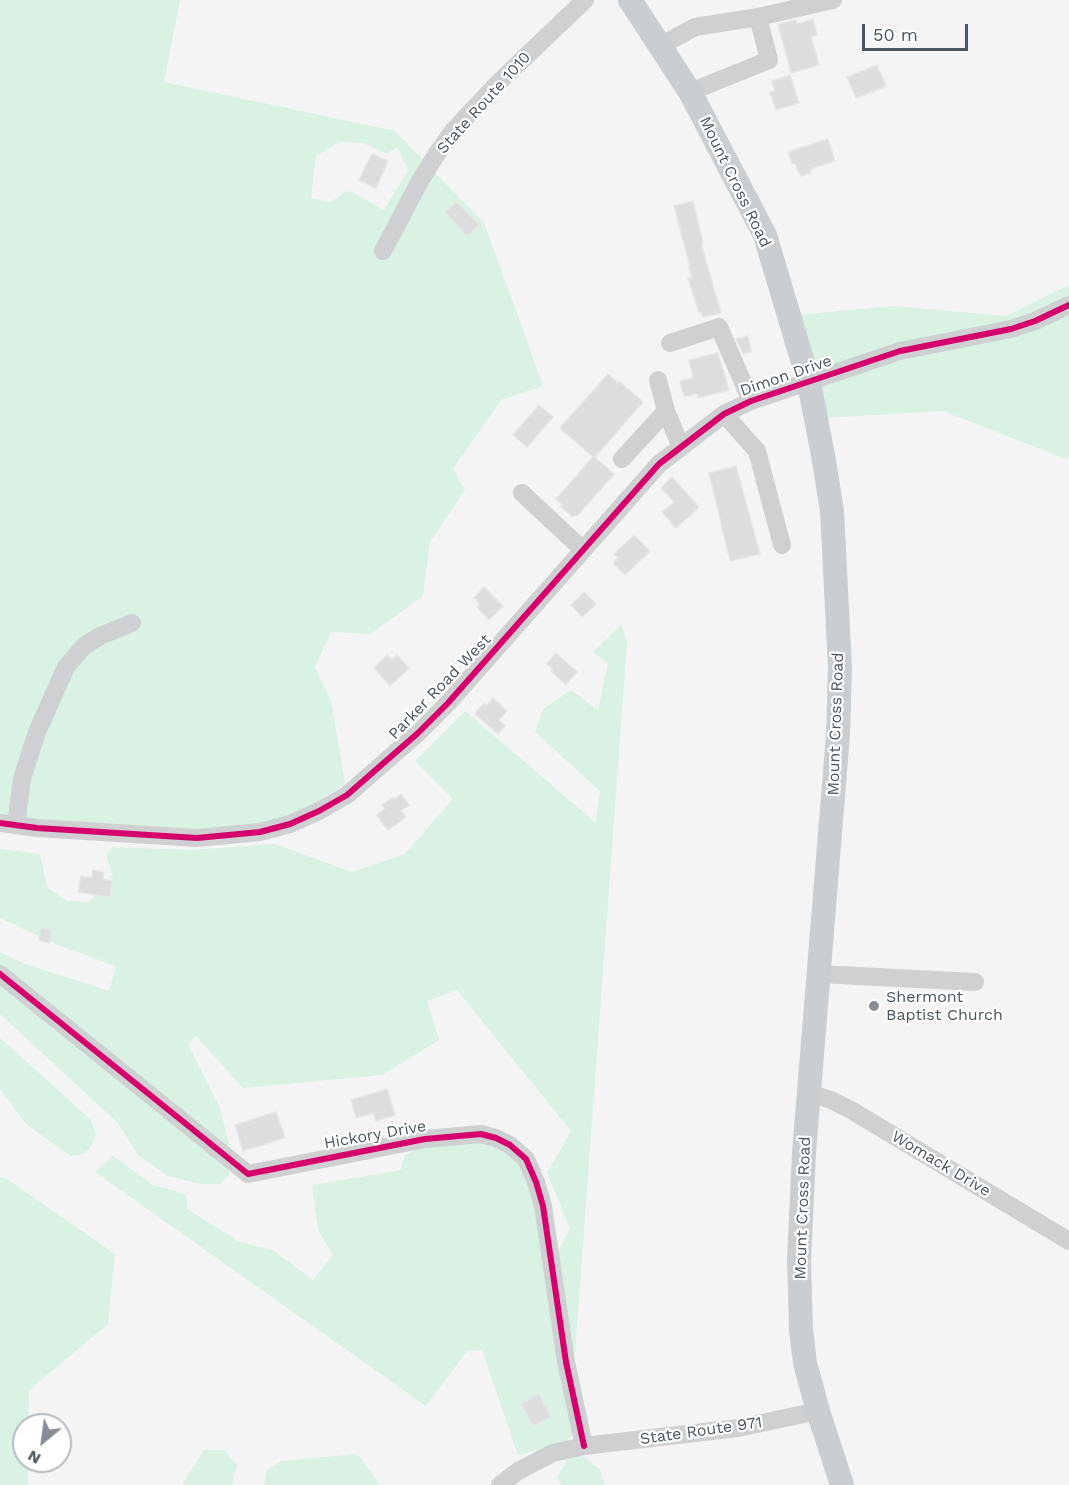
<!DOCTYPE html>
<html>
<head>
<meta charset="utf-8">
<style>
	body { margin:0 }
	#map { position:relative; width:1069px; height:1485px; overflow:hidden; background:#f4f4f4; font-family:"Work Sans",sans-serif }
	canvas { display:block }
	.north { position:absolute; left:12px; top:1413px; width:60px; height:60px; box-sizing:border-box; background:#fff; border:2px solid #b7bbc0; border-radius:50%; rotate:209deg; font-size:16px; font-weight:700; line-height:24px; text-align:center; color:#4a5661 }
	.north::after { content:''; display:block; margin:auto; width:21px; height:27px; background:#868d94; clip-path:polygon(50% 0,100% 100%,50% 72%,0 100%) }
	.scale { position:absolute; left:862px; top:24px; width:106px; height:27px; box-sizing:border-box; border:3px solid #4a5661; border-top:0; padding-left:8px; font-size:18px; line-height:21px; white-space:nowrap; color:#4a5661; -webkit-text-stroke:4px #fff; paint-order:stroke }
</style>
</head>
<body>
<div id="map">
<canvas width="1069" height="1485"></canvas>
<div class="north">N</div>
<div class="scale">50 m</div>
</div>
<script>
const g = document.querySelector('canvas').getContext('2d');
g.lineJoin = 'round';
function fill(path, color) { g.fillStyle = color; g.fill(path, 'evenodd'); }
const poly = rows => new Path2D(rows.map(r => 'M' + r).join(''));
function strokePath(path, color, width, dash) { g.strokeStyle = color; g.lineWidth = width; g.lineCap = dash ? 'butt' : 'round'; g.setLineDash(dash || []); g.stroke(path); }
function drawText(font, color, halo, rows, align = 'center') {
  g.font = font + ' "Work Sans",sans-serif'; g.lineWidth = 4.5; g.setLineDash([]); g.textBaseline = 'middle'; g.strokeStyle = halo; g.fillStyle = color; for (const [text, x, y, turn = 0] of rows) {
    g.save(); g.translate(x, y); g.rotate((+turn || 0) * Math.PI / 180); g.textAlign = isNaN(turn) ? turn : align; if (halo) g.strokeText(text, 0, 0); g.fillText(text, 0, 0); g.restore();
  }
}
fill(poly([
	[0,0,180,0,164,82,395,131,484,223,499,264,543,386,501,400,453,469,465,490,430,542,423,596,370,634,331,632,315,667,331,701,345,784,294,816,253,826,186,830,0,818],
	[339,142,363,143,387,154,397,147,408,170,384,210,348,190,331,202,311,198,316,156],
	[1069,285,1069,458,1066,459,943,411,822,418,795,315,894,306,1006,316],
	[621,625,627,642,575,1353,571,1354,558,1252,570,1228,547,1173,571,1131,457,990,427,1001,439,1040,382,1075,243,1088,196,1036,188,1044,220,1108,229,1144,229,1175,220,1184,202,1184,168,1176,138,1155,118,1123,0,1014,0,952,23,963,109,991,116,966,58,945,0,918,0,849,40,854,47,887,67,901,89,902,113,875,106,855,112,847,191,850,275,844,352,872,405,854,453,799,415,761,465,711,596,823,600,791,535,732,543,709,571,690,598,710,608,663,593,652],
	[0,1038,90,1119,96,1133,92,1145,84,1154,71,1156,27,1125,0,1089],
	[477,1138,495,1144,527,1167,576,1431,564,1444,518,1455,482,1350,467,1351,426,1406,95,1172,113,1156,153,1185,186,1194,187,1209,238,1241,274,1251,313,1280,333,1255,318,1230,312,1185,401,1170,404,1156,422,1146],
	[4,1177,115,1254,108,1324,29,1390,28,1425,24,1425,24,1461,28,1461,28,1485,0,1485,0,1178],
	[204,1450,224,1450,237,1465,232,1485,182,1485],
	[358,1454,380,1485,264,1485,267,1470,281,1461],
	[581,1454,600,1470,605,1485,562,1485,557,1478,568,1458]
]), '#d9f2e3');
const building = poly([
	[813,19,817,35,811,37,819,65,791,73,778,24,796,20,797,24,813,19],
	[877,65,886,86,856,98,847,77,877,65],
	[790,75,799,103,776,110,770,92,775,91,772,81,790,75],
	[828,139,835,161,810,169,811,173,801,176,795,164,792,164,788,152,828,139],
	[372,154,388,161,376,188,359,180,372,154],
	[693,201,703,243,701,244,721,313,703,317,701,312,699,312,688,278,692,277,689,267,690,267,674,206,693,201],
	[457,202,479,225,467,236,445,212,457,202],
	[748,336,751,352,743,354,736,339,748,336],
	[718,353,729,390,698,398,697,394,684,397,680,381,693,378,689,360,718,353],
	[608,374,618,383,619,381,643,402,595,457,614,474,577,516,575,515,573,517,561,507,563,505,556,499,593,457,560,428,608,374],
	[539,405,553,417,527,447,513,435,539,405],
	[736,466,760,554,730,561,709,473,736,466],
	[672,477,699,507,676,528,662,512,674,502,661,488,672,477],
	[634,535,650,551,625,575,613,563,618,558,614,554,634,535],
	[484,587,503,606,489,620,477,607,480,604,474,598,484,587],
	[584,592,596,604,582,617,571,605,584,592],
	[556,653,577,672,566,685,551,671,553,669,547,664,556,653],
	[387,655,392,660,397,655,409,668,390,686,374,668,387,655],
	[493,698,507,711,499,720,505,726,498,734,475,714,484,703,487,705,493,698],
	[401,794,409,805,401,811,406,817,388,830,376,815,385,809,382,805,393,797,395,799,401,794],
	[93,870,104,872,103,879,112,881,110,897,78,892,81,876,92,878,93,870],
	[41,928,52,930,49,943,39,940,41,928],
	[387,1089,395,1115,376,1121,373,1113,356,1118,351,1100,387,1089],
	[276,1112,285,1138,243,1151,235,1125,276,1112],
	[539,1394,551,1417,533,1426,521,1404,539,1394]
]);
fill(building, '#ddddde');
strokePath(building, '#e5e6e7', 1.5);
strokePath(poly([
	[660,46,695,27,758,17,833,0],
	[690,92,769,60,758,17],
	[383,251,420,181,436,155,453,131,499,82,585,0],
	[670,343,719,327,751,401],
	[658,380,666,411,681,447],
	[724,414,757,451,782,545],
	[622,459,666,411],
	[522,493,583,550],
	[0,823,37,828,197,838,260,832,290,824,319,811,347,795,418,733,448,703,659,464,724,414,751,401,900,351,1011,329,1035,321,1069,305],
	[16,825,22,779,37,732,66,667,84,646,100,636,132,623],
	[0,974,248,1174,425,1139,481,1134,496,1138,510,1145,526,1159,536,1182,543,1206,566,1362,584,1446],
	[819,974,975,982],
	[809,1093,831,1100,851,1110,1069,1241],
	[500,1485,518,1471,553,1453,584,1446,738,1428,818,1411]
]), '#ced0d2', 18);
strokePath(poly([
	[630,0,690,92,765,235,809,383,823,455,832,511,840,668,838,735,804,1153,799,1261,801,1330,805,1363,818,1411,842,1485]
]), '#caced1', 24);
strokePath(poly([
	[0,823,37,828,197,838,260,832,290,824,319,811,347,795,418,733,448,703,659,464,724,414,751,401,900,351,1011,329,1035,321,1069,305],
	[0,974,248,1174,425,1139,481,1134,496,1138,510,1145,526,1159,536,1182,543,1206,566,1362,584,1446]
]), '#d6006c', 6);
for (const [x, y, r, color] of [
	[874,1006,6,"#868d94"]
]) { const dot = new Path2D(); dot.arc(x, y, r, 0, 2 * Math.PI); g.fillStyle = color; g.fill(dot); strokePath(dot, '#fff', 2); }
drawText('16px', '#4a5661', '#fff', [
	["State Route 1010",484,103,-48],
	["Mount Cross Road",735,182,64],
	["Dimon Drive",786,376,-19],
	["Parker Road West",440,687,-46],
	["Mount Cross Road",836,724,-88],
	["Hickory Drive",375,1135,-10],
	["Womack Drive",941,1164,31],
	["Mount Cross Road",803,1208,-88],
	["State Route 971",701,1431,-8]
]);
drawText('16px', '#4a5661', '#fff', [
	["Shermont",886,997],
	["Baptist Church",886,1015]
], 'left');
</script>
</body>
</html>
